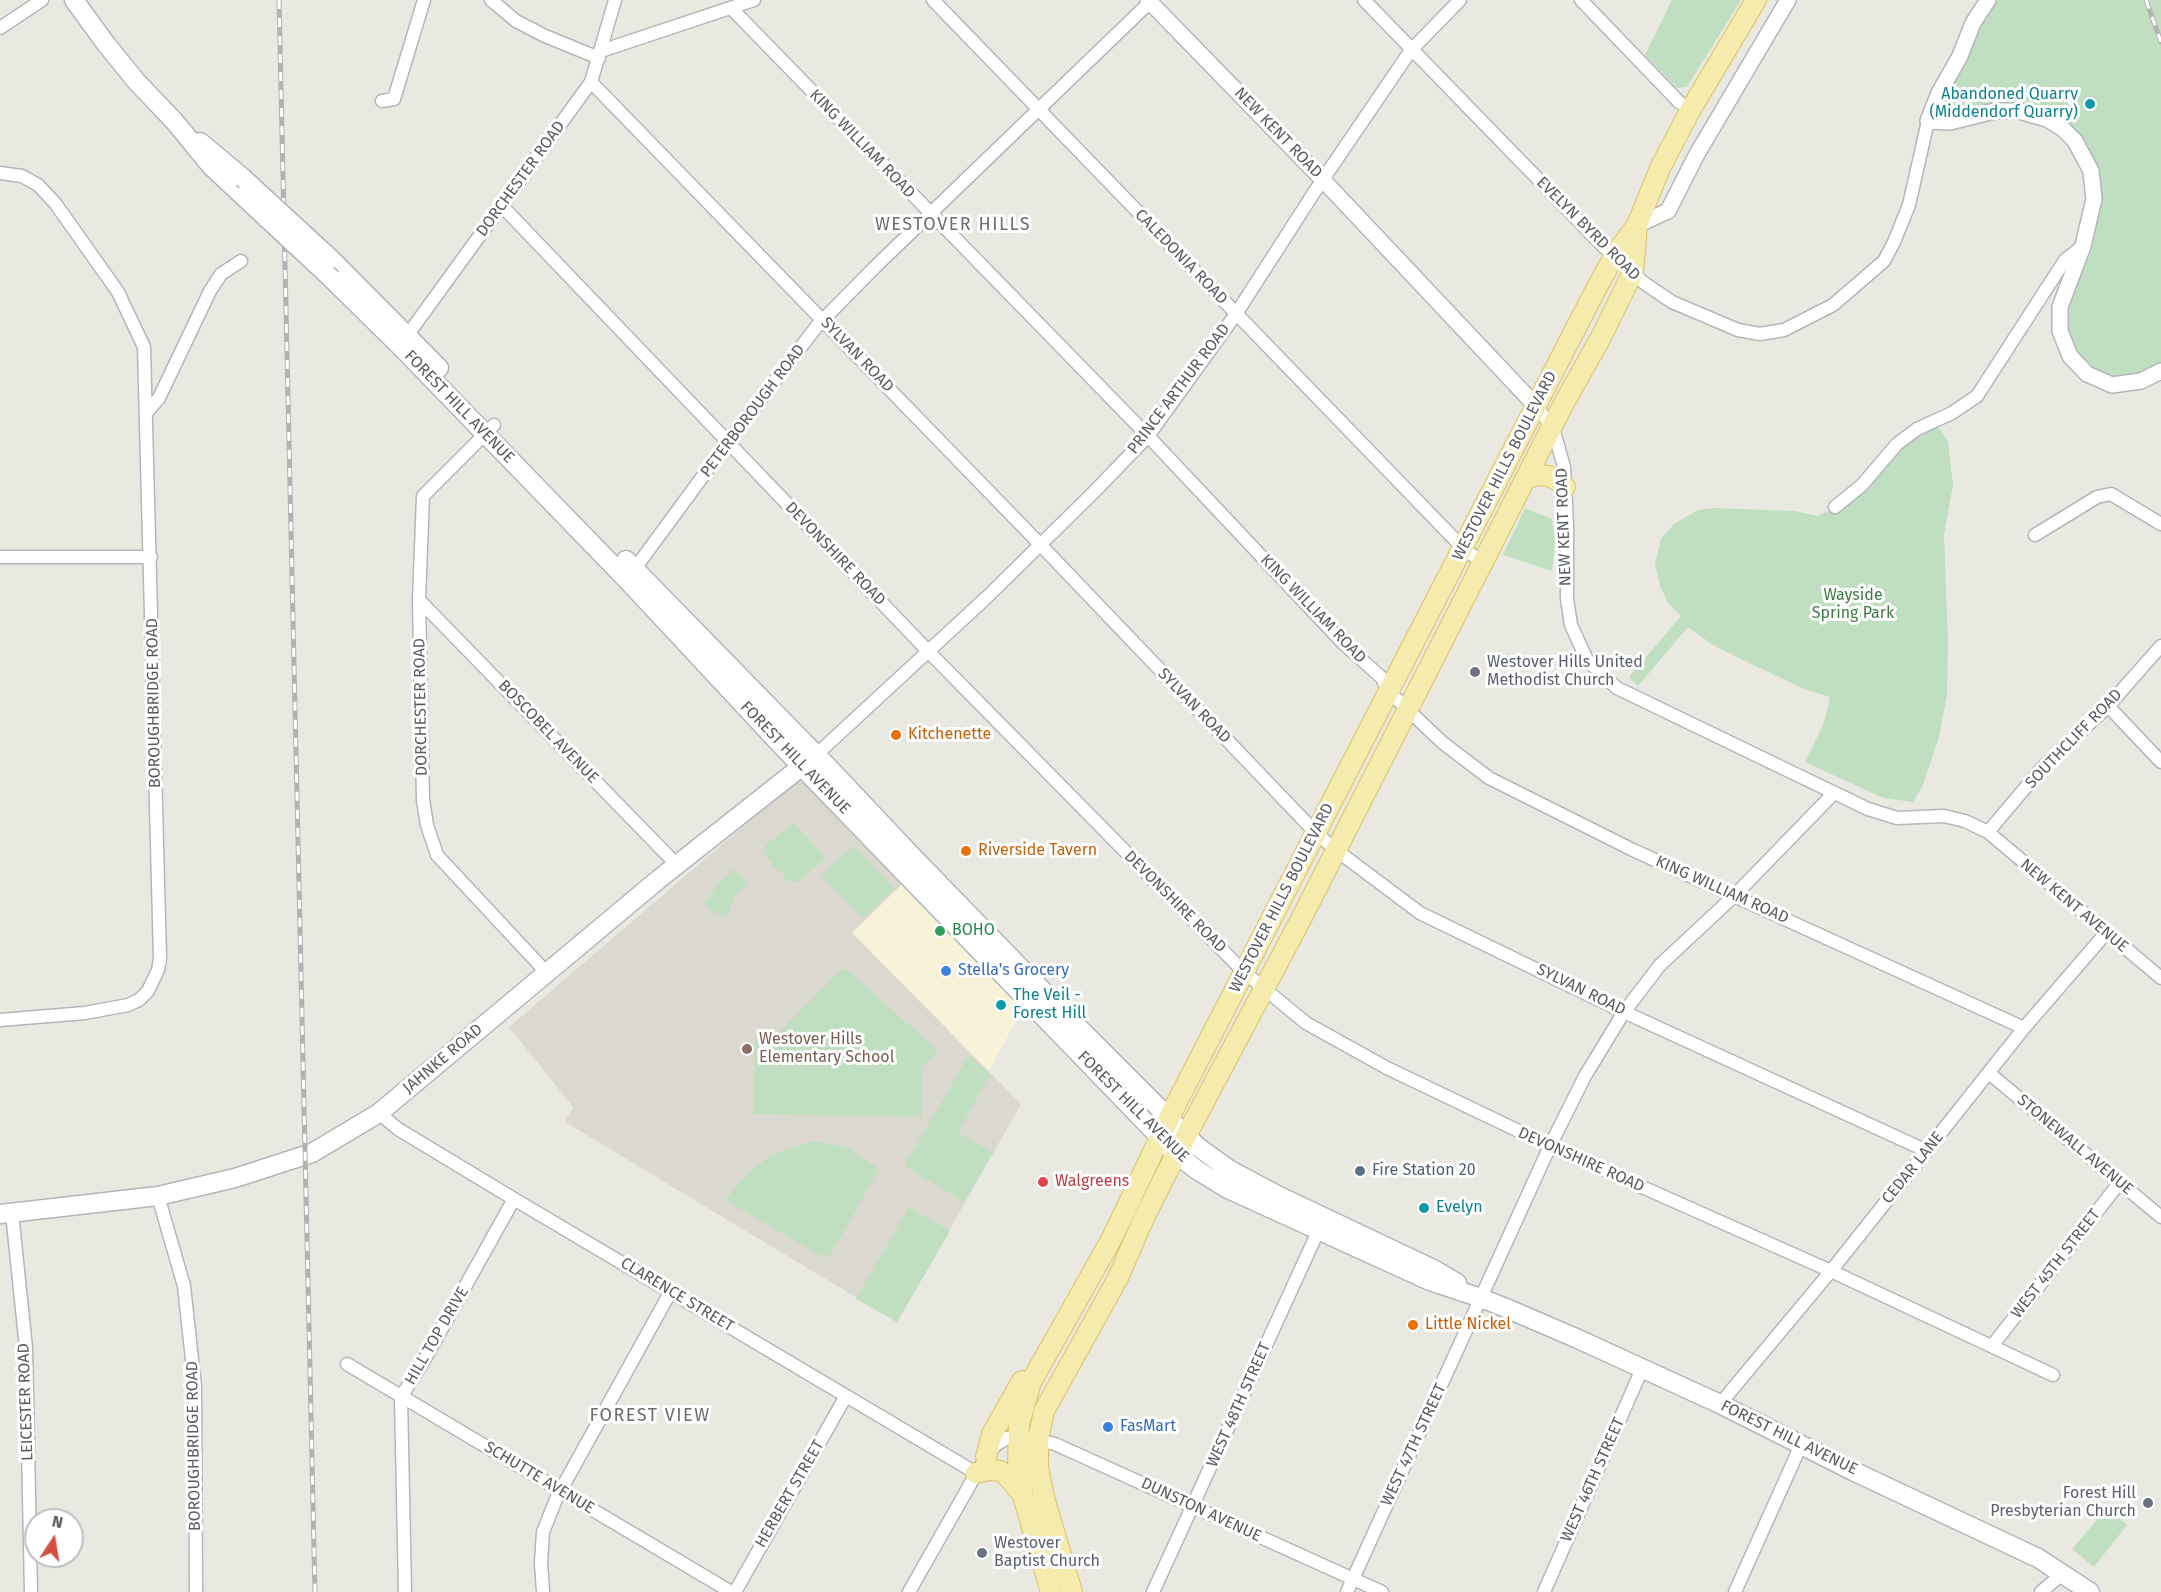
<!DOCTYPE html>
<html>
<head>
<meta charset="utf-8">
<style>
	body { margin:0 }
	#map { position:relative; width:2161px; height:1592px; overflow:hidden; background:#eae9e1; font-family:"Fira Sans",sans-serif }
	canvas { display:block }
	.north { position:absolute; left:24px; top:1508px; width:60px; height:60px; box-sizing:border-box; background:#fff; border:2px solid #bdbebf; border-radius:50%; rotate:12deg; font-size:16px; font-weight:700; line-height:24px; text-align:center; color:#595c60 }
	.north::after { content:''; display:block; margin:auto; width:21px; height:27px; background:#d25140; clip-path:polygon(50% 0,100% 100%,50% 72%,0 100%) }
</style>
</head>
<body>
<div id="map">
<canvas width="2161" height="1592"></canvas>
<div class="north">N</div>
</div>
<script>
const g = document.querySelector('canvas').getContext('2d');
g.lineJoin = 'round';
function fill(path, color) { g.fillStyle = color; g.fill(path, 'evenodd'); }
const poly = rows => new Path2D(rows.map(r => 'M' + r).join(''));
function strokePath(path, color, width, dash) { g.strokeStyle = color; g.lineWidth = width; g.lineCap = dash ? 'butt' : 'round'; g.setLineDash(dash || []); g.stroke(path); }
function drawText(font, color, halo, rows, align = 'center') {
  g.font = font + ' "Fira Sans",sans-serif'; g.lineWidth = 6; g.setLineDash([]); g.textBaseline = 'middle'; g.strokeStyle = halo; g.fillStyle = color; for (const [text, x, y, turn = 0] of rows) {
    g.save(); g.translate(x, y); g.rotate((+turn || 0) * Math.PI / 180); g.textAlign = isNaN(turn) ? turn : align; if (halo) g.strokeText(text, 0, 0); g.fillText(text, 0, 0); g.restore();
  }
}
fill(poly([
	[902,884,1023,1008,989,1071,852,933]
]), '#f8f2d8');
fill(poly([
	[802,776,902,884,852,933,1021,1104,897,1322,565,1122,573,1107,509,1027]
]), '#dad8cf');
fill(poly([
	[1672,0,1741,0,1687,87,1677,88,1645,55],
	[1988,0,2161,0,2161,371,2141,381,2087,374,2060,331,2089,226,2085,155,2033,114,1928,121],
	[1934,421,1948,441,1953,485,1944,534,1948,641,1947,695,1939,737,1923,785,1913,802,1884,798,1872,793,1805,762,1824,723,1830,697,1804,689,1743,660,1713,645,1688,627,1638,686,1629,677,1681,616,1668,603,1660,586,1655,564,1661,539,1674,524,1698,510,1714,508,1794,511,1818,516,1835,507,1865,471,1877,459],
	[1525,508,1552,519,1555,540,1552,571,1503,555],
	[794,823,824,856,823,860,798,882,787,880,781,872,776,870,764,852,766,845],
	[853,846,894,888,863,918,821,876],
	[735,869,748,883,735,895,728,916,721,915,709,910,704,903,721,881],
	[841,970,847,970,851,973,938,1051,922,1068,922,1117,753,1114,755,1039,773,1039],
	[969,1055,990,1075,958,1132,993,1153,964,1202,904,1166],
	[811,1141,846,1147,879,1169,830,1256,825,1258,725,1200,743,1179,769,1156],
	[909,1207,950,1231,897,1322,856,1299],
	[2107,1508,2127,1525,2094,1567,2072,1549]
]), '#c0dfc1');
const minor = poly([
	[491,0,516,21,545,36,599,58],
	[933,0,1463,548,1483,563],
	[1364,0,1604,247,1644,283,1672,302,1738,330,1760,334,1784,330,1833,305,1884,261,1894,242,1909,205,1928,121],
	[1581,0,1680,103,1691,109],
	[731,8,1148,436,1343,643,1382,678,1388,691,1443,743,1489,778,1633,850,2024,1028],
	[0,28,42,0],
	[601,51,754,0],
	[591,82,1032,536,1316,833,1336,850,1420,913,1624,1012,1927,1151],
	[382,101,394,99,424,0],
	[0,173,22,176,38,185,55,203,118,292,144,347,160,959,158,970,148,991,139,1000,128,1005,85,1013,0,1020],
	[501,205,928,651,1243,971,1306,1023,1387,1068,1550,1146,1831,1271,2053,1375],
	[404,340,591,82,615,0],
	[1536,406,1553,428,1564,467,1567,524,1567,599,1571,625,1587,660,1617,688,1868,809,1897,818,1944,816,1965,821,1988,832,2161,978],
	[147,412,159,398,210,291,221,274,241,261],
	[494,425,423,496,419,600,423,800,427,825,437,855,546,972],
	[1835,507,1862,485,1897,444,1917,429,1952,413,1977,396,2065,260,2083,246],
	[2035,535,2097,497,2111,494,2161,524],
	[0,557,151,557],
	[631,574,728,442,817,326,875,267,1150,2],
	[419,600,677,865],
	[2108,706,2161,762],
	[816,755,987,597,1094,492,1148,436,1236,314,1315,191,1407,56,1418,43,1460,0],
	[1988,832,2042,768,2108,706,2161,646],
	[1989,1073,2161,1217],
	[379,1113,398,1129,514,1199,976,1473],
	[158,1196,184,1286,195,1387,196,1592],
	[12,1213,26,1348,31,1592],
	[1992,1346,2120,1182],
	[347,1364,731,1592],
	[1720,1404,1831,1271,2024,1028,2106,933],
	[989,1452,997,1444,1007,1438,1038,1440,1055,1444,1382,1592],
	[405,1592,401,1397,423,1362,514,1199],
	[543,1592,541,1563,543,1532,557,1497,671,1291],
	[735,1592,846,1396],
	[909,1592,980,1467],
	[1153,1592,1321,1225],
	[1347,1592,1550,1146,1585,1076,1624,1012,1660,965,1734,896,1834,793],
	[1544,1592,1642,1369],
	[1735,1592,1801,1445],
	[2041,1592,2063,1573]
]);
const tertiary = poly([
	[1148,0,1323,180,1536,406],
	[1988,0,1973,23,1960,56,1939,93,1928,121,1950,122,1994,111,2019,111,2047,119,2062,128,2075,141,2091,171,2094,199,2083,246,2060,307,2060,331,2070,356,2087,374,2112,385,2141,381,2161,371],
	[1637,225,1668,211,1697,154,1788,0]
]);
const secondary = poly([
	[74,0,106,44,136,81,175,122,211,166,243,196],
	[200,142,243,178],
	[331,259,439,368],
	[332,279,400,346,627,580,781,745,1176,1154,1197,1170,1228,1189,1430,1281,1481,1298,1506,1308,1578,1339,1720,1404,1853,1471,2038,1558,2090,1592],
	[626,560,833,772,911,855,1076,1025,1198,1147,1230,1170,1279,1196,1435,1270,1457,1283],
	[0,1214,158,1196,235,1178,312,1153,379,1113,659,879,811,759]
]);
const primary = poly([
	[1526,479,1536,475,1549,476,1558,481,1565,487],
	[986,1457,992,1434,1022,1381],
	[976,1473,989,1470,1000,1471,1006,1475,1023,1495],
	[1051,1592,1023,1496,1018,1467,1019,1424,1031,1382,1111,1240,1176,1104,1595,291,1614,256,1637,225,1660,168,1691,109,1756,0],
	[1072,1592,1045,1501,1038,1468,1038,1440,1044,1411,1118,1278,1144,1218,1167,1172,1300,921,1563,405,1600,339,1633,272,1637,225]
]);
strokePath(minor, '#b3b6ba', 15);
strokePath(tertiary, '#b3b6ba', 18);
strokePath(secondary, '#b3b5ba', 21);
strokePath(primary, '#dec266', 22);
strokePath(minor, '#fff', 12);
strokePath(tertiary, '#fff', 15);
strokePath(secondary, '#fff', 18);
strokePath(primary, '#f4ebad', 20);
const rail = poly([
	[279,0,315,1592],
	[2146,0,2161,42]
]);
strokePath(rail, '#b1b2b2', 5);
strokePath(rail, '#fff', 3, [9]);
const secondaryBridge = poly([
	[243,178,331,259],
	[243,196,332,279]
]);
strokePath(secondaryBridge, '#b3b5ba', 21, []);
strokePath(secondaryBridge, '#fff', 18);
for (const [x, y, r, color] of [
	[2090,104,6,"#0f9aa8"],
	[1475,672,6,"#6b7280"],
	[896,735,6,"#e8710a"],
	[966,851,6,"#e8710a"],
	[940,931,6,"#2e9e5b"],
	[946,971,6,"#3f7fe0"],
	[1001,1005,6,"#0f9aa8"],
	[747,1049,6,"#8d6e63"],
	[1360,1171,6,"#5c6f8a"],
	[1043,1182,6,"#e0444e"],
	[1424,1208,6,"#0f9aa8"],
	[1413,1325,6,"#e8710a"],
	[1108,1427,6,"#3f7fe0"],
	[2148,1503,6,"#6b7280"],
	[982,1553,6,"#6b7280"]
]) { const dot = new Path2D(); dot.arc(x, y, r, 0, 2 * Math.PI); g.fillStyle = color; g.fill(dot); strokePath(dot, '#fff', 2); }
drawText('16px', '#0d838f', '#fff', [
	["Abandoned Quarry",2078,95,"right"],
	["(Middendorf Quarry)",2078,113,"right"],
	["The Veil -",1013,996],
	["Forest Hill",1013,1014],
	["Evelyn",1436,1208]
], 'left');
drawText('16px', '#595c60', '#fff', [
	["NEW KENT ROAD",1278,133,46],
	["KING WILLIAM ROAD",862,144,46],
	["DORCHESTER ROAD",521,179,-54],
	["EVELYN BYRD ROAD",1588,229,45],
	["CALEDONIA ROAD",1181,257,46],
	["SYLVAN ROAD",857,355,46],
	["PRINCE ARTHUR ROAD",1179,389,-53],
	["FOREST HILL AVENUE",459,407,46],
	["PETERBOROUGH ROAD",753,411,-53],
	["WESTOVER HILLS BOULEVARD",1505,466,-63],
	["NEW KENT ROAD",1564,527,-92],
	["DEVONSHIRE ROAD",835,554,46],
	["KING WILLIAM ROAD",1313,609,46],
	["BOROUGHBRIDGE ROAD",154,703,-91],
	["SYLVAN ROAD",1194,706,46],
	["DORCHESTER ROAD",421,707,-91],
	["BOSCOBEL AVENUE",548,732,46],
	["SOUTHCLIFF ROAD",2074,739,-46],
	["FOREST HILL AVENUE",795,758,46],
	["KING WILLIAM ROAD",1722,890,24],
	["WESTOVER HILLS BOULEVARD",1282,898,-63],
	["DEVONSHIRE ROAD",1175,902,45],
	["NEW KENT AVENUE",2074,906,40],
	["SYLVAN ROAD",1581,990,26],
	["JAHNKE ROAD",443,1059,-40],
	["FOREST HILL AVENUE",1133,1107,45],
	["STONEWALL AVENUE",2075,1145,40],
	["DEVONSHIRE ROAD",1581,1160,24],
	["CEDAR LANE",1913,1168,-51],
	["WEST 45TH STREET",2056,1264,-52],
	["CLARENCE STREET",677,1295,31],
	["HILL TOP DRIVE",437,1336,-60],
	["LEICESTER ROAD",26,1402,-92],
	["WEST 48TH STREET",1239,1405,-66],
	["FOREST HILL AVENUE",1789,1438,26],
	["WEST 47TH STREET",1414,1445,-65],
	["BOROUGHBRIDGE ROAD",194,1446,-91],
	["SCHUTTE AVENUE",539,1478,31],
	["WEST 46TH STREET",1593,1480,-66],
	["HERBERT STREET",790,1494,-60],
	["DUNSTON AVENUE",1201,1510,25]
]);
drawText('16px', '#3e7b43', '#fff', [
	["Wayside",1853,596],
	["Spring Park",1853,614]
]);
drawText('16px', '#5b616d', '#fff', [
	["Westover Hills United",1487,663],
	["Methodist Church",1487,681],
	["Forest Hill",2136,1494,"right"],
	["Presbyterian Church",2136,1512,"right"],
	["Westover",994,1544],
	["Baptist Church",994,1562]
], 'left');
drawText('16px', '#c56008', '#fff', [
	["Kitchenette",908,735],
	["Riverside Tavern",978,851],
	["Little Nickel",1425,1325]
], 'left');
drawText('16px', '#27864d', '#fff', [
	["BOHO",952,931]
], 'left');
drawText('16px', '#366cbe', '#fff', [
	["Stella's Grocery",958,971],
	["FasMart",1120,1427]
], 'left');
drawText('16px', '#785e54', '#fff', [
	["Westover Hills",759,1040],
	["Elementary School",759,1058]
], 'left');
drawText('16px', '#4e5e75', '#fff', [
	["Fire Station 20",1372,1171]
], 'left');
drawText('16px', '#be3a42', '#fff', [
	["Walgreens",1055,1182]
], 'left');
g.letterSpacing = '1.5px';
drawText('18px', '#6b6e72', '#fff', [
	["WESTOVER HILLS",953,225],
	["FOREST VIEW",650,1416]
]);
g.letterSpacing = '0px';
</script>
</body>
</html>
